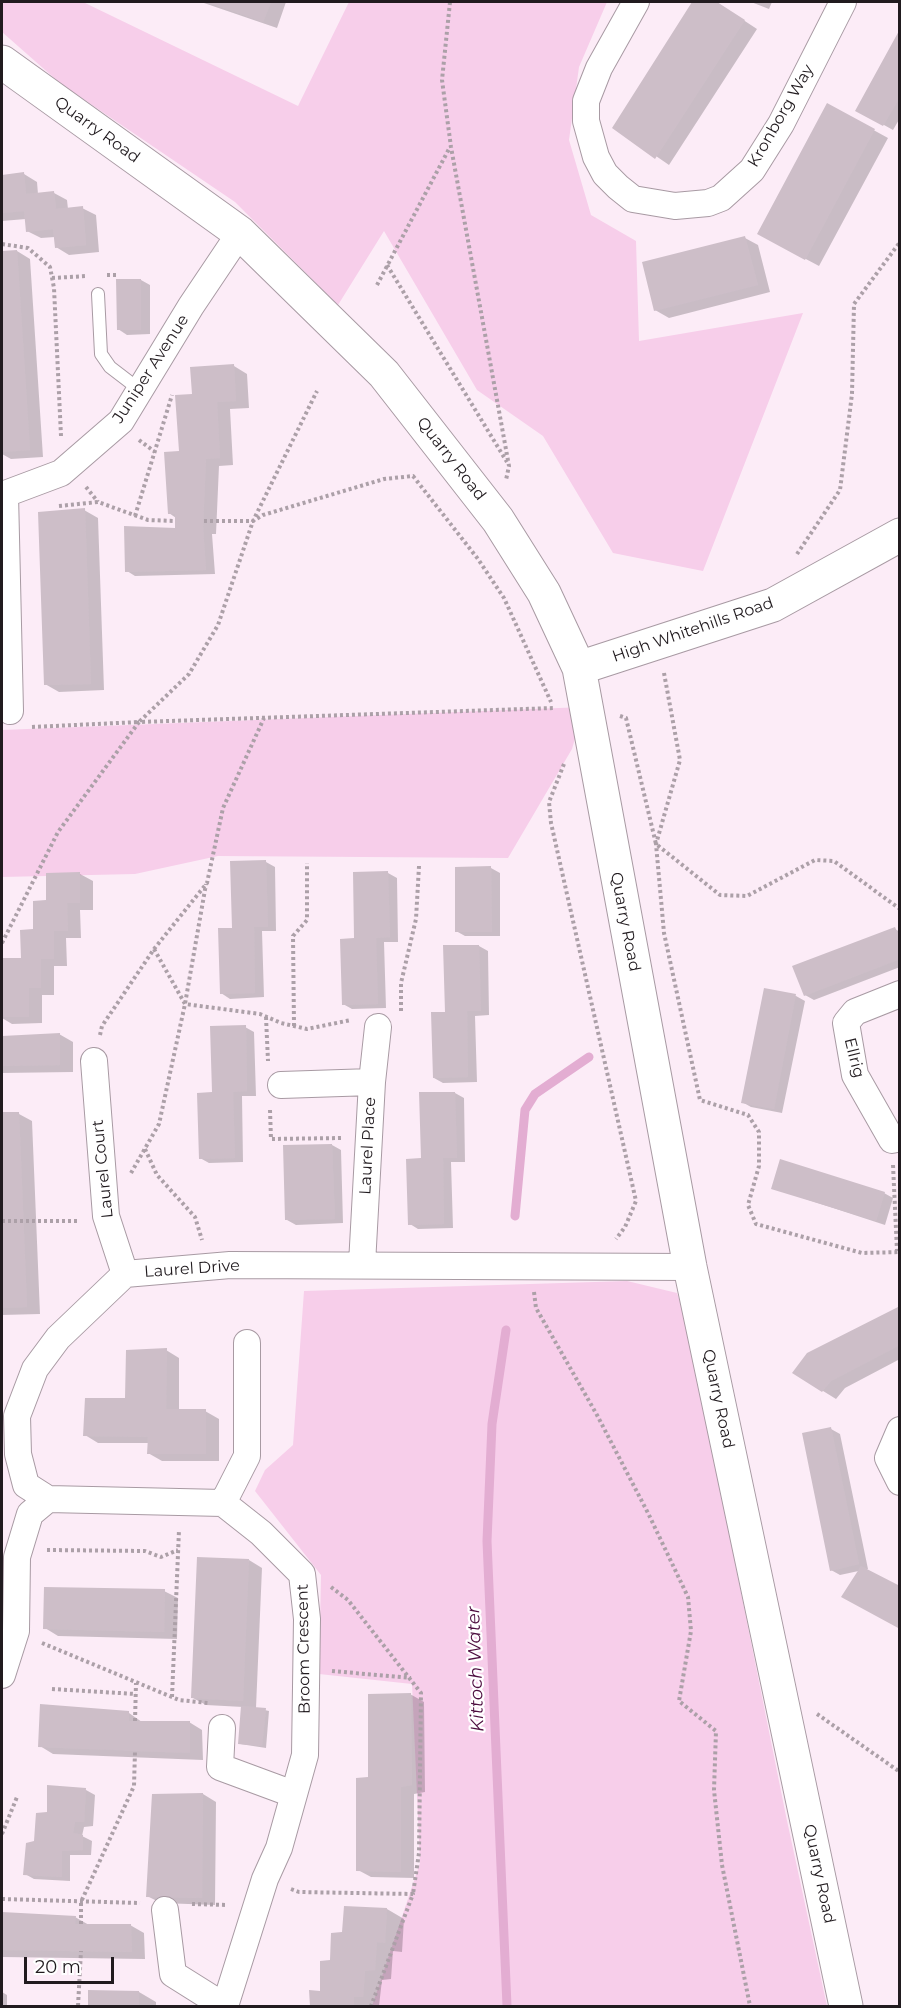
<!DOCTYPE html>
<html>
<head>
<meta charset="utf-8">
<style>
	body { margin:0 }
	#map { position:relative; width:901px; height:2008px; overflow:hidden; background:#fcecf7; font-family:Montserrat,sans-serif }
	canvas { display:block }
	.frame { position:absolute; inset:0; border:3px solid #211b1f; pointer-events:none }
	.scale { position:absolute; left:24px; top:1957px; width:90px; height:27px; box-sizing:border-box; border:3px solid #211b1f; border-top:0; padding-left:8px; font-size:18px; line-height:21px; white-space:nowrap; color:#211b1f; -webkit-text-stroke:4px #fff; paint-order:stroke }
</style>
</head>
<body>
<div id="map">
<canvas width="901" height="2008"></canvas>
<div class="frame"></div>
<div class="scale">20 m</div>
</div>
<script>
const g = document.querySelector('canvas').getContext('2d');
g.lineJoin = 'round';
function fill(path, color) { g.fillStyle = color; g.fill(path, 'evenodd'); }
const poly = rows => new Path2D(rows.map(r => 'M' + r).join(''));
function strokePath(path, color, width, dash) { g.strokeStyle = color; g.lineWidth = width; g.lineCap = dash ? 'butt' : 'round'; g.setLineDash(dash || []); g.stroke(path); }
function drawText(font, color, halo, rows, align = 'center') {
  g.font = font + ' Montserrat,sans-serif'; g.lineWidth = 4.5; g.setLineDash([]); g.textBaseline = 'middle'; g.strokeStyle = halo; g.fillStyle = color; for (const [text, x, y, turn = 0] of rows) {
    g.save(); g.translate(x, y); g.rotate((+turn || 0) * Math.PI / 180); g.textAlign = isNaN(turn) ? turn : align; if (halo) g.strokeText(text, 0, 0); g.fillText(text, 0, 0); g.restore();
  }
}
fill(poly([
	[2,2,83,2,298,106,349,2,607,2,579,67,569,140,591,215,636,241,639,341,803,313,703,571,613,553,543,436,477,390,384,231,338,305,235,202,61,84,2,32],
	[584,707,572,749,508,858,218,856,135,874,2,877,2,730],
	[627,1281,677,1293,686,1319,786,1816,827,2006,372,2006,420,1863,412,1684,319,1674,321,1575,255,1491,265,1470,293,1445,304,1291]
]), '#f7ceea');
fill(poly([
	[201,2,286,2,277,28],
	[694,2,716,2,757,29,669,165,614,127],
	[751,2,772,2,769,9],
	[900,32,900,118,893,130,857,110],
	[828,105,888,138,819,266,772,241],
	[24,174,37,182,38,194,54,193,67,200,68,209,82,208,96,215,99,252,69,255,56,247,55,237,41,238,27,231,26,219,2,221,2,176],
	[745,238,758,245,770,292,669,318,655,310],
	[17,251,30,259,43,457,11,459,2,454,2,252],
	[141,280,150,285,150,334,127,335,118,329],
	[234,366,247,374,249,408,230,409,233,465,219,466,216,534,212,534,215,574,135,576,127,571,177,528,176,518,169,513,194,395],
	[84,510,98,518,104,690,59,692,45,684],
	[266,862,275,867,276,931,262,931,264,997,230,999,221,993,234,929],
	[456,868,491,868,500,873,500,936,465,936,456,931],
	[388,873,397,878,398,942,384,942,386,1008,352,1009,343,1004,356,940],
	[80,874,93,881,93,910,80,910,81,938,66,938,67,966,54,966,54,995,42,995,42,1023,12,1024,2,1018,2,914,3,960,22,959,48,902],
	[895,929,900,932,900,967,814,1000,805,995],
	[479,946,488,951,489,1015,475,1016,477,1082,443,1083,434,1078,447,1013],
	[765,990,796,996,805,1001,782,1113,751,1107,742,1102],
	[245,1027,254,1032,256,1096,242,1096,243,1162,209,1163,200,1158,213,1094],
	[59,1034,73,1042,73,1072,2,1073,2,1038],
	[455,1093,464,1098,465,1162,451,1162,453,1228,418,1229,410,1224,422,1160],
	[2,1114,19,1114,32,1121,40,1314,2,1315],
	[332,1145,341,1150,343,1223,296,1225,287,1220],
	[772,1188,884,1193,893,1198,885,1225],
	[900,1308,900,1359,845,1388,836,1399,794,1373],
	[166,1350,179,1358,179,1411,205,1411,219,1419,219,1461,162,1461,148,1453,149,1443,98,1443,85,1435,127,1400],
	[831,1429,840,1434,868,1569,840,1575,831,1570],
	[249,1560,262,1568,256,1708,269,1711,266,1748,240,1744,243,1707,206,1705,193,1698],
	[164,1591,178,1598,177,1639,58,1636,45,1628],
	[410,1694,424,1702,425,1792,414,1794,414,1878,371,1877,358,1870,369,1778],
	[129,1713,142,1722,189,1722,202,1730,203,1760,53,1754,40,1746],
	[48,1787,86,1790,95,1795,93,1826,84,1827,82,1836,92,1841,91,1855,70,1855,70,1881,34,1879,25,1874,49,1814],
	[203,1794,216,1802,215,1905,161,1903,147,1896],
	[387,1909,404,1919,402,1952,393,1951,391,1979,382,1980,379,2006,311,2006,311,1992,322,1992,343,1933],
	[2,1913,75,1917,89,1925,130,1925,144,1933,145,1959,2,1957],
	[2,1992,7,1995,7,2006,2,2006],
	[90,1992,139,1992,156,2002,156,2006,89,2006]
]), '#0003');
strokePath(poly([
	[515,1216,525,1110,535,1094,589,1057],
	[506,1330,492,1424,487,1541,507,2006]
]), '#e3add2', 9);
fill(poly([
	[207,2,271,2,263,22],
	[692,2,717,2,745,20,655,159,612,128],
	[900,29,900,97,883,126,855,111],
	[827,103,875,129,805,260,757,234],
	[24,172,26,194,54,191,56,209,83,206,86,245,55,248,53,229,26,232,24,211,2,213,2,175],
	[745,236,758,285,654,311,642,262],
	[17,250,30,450,2,452,2,251],
	[116,279,141,279,141,330,117,330],
	[234,364,236,401,217,402,220,458,206,459,203,527,206,570,125,572,124,526,175,528,175,514,168,514,164,452,179,451,175,395,192,394,190,367],
	[85,508,91,684,44,685,38,512],
	[266,860,268,927,254,927,255,993,220,994,218,928,232,928,230,861],
	[491,866,492,932,455,932,455,867],
	[388,871,390,937,376,938,378,1004,342,1005,340,939,354,938,353,872],
	[80,872,80,903,67,903,68,931,54,931,54,959,41,959,41,988,29,988,29,1017,2,1017,2,958,21,958,20,930,33,929,33,901,46,900,46,873],
	[895,927,900,939,900,959,804,996,792,966],
	[443,945,479,945,481,1011,467,1011,468,1077,433,1078,431,1012,445,1012],
	[764,988,796,994,774,1109,741,1103],
	[246,1025,247,1091,233,1092,235,1158,199,1159,197,1093,212,1092,210,1026],
	[60,1033,60,1065,2,1066,2,1036],
	[419,1092,455,1092,457,1158,443,1158,444,1224,408,1225,406,1159,421,1158],
	[2,1112,19,1112,27,1307,2,1308],
	[332,1144,335,1219,285,1220,283,1145],
	[780,1159,885,1192,876,1221,771,1189],
	[900,1306,900,1345,831,1381,822,1392,792,1373,807,1353],
	[167,1348,166,1409,206,1409,206,1454,147,1454,148,1437,83,1436,85,1398,125,1398,126,1350],
	[831,1427,859,1564,830,1571,802,1433],
	[197,1557,249,1559,243,1701,191,1698],
	[861,1566,900,1586,900,1629,841,1597],
	[44,1587,165,1589,164,1632,43,1629],
	[411,1693,412,1785,401,1787,401,1872,356,1871,356,1778,368,1777,368,1694],
	[40,1704,129,1711,129,1721,190,1721,190,1753,38,1747],
	[241,1706,266,1708,262,1746,238,1744],
	[47,1785,86,1788,84,1822,75,1822,73,1833,83,1835,83,1850,62,1851,62,1877,23,1875,26,1843,34,1841,36,1813,47,1812],
	[203,1793,202,1898,146,1897,152,1794],
	[344,1906,387,1908,385,1943,377,1942,375,1970,365,1971,363,1997,354,1997,354,2006,310,2006,309,1990,320,1991,320,1961,330,1960,331,1933,342,1932],
	[2,1912,76,1916,75,1924,131,1924,132,1952,2,1950],
	[88,1990,139,1991,139,2006,88,2006]
]), '#cdbec8');
const lane = poly([
	[98,294,101,354,110,367,140,390]
]);
const street = poly([
	[636,2,599,68,586,101,586,121,596,157,605,174,618,187,633,199,675,206,708,203,721,198,752,170,781,124,843,2],
	[2,494,5,494,10,711],
	[5,494,61,473,121,421,191,306,240,233],
	[900,994,855,1012,846,1023,855,1075,892,1140,900,1138],
	[94,1061,106,1216,125,1274],
	[372,1082,378,1027],
	[281,1085,372,1082,362,1264],
	[900,1430,888,1458,900,1482],
	[48,1499,223,1503,261,1533,302,1574,307,1619,305,1755,279,1848,265,1879,225,2006],
	[223,1503,247,1456,247,1343],
	[2,1675,16,1631,17,1557,30,1514,48,1499,26,1485,18,1454,17,1416,35,1369,58,1338,125,1274,230,1265,690,1267],
	[222,1728,220,1767,293,1794],
	[165,1910,173,1974,224,2006]
]);
const secondary = poly([
	[2,62,240,233,384,374,498,520,544,593,579,668,690,1267,846,2006],
	[579,668,773,605,900,535]
]);
strokePath(lane, '#a89aa3', 14);
strokePath(street, '#a89aa3', 28);
strokePath(secondary, '#a89aa3', 35);
strokePath(poly([
	[450,2,442,80,451,147,509,466,506,480],
	[2,244,28,248,50,267,54,288,61,436],
	[387,265,507,462],
	[107,275,116,275],
	[52,278,87,276],
	[377,285,450,147],
	[139,440,155,452],
	[86,487,98,502],
	[59,506,98,502,148,520,175,521],
	[135,516,172,395],
	[204,521,253,521,263,515,384,479,413,476,478,559,504,598,551,702],
	[797,554,840,490,852,394,854,304,900,242],
	[664,673,680,760,656,844,664,933,700,1100,748,1115,759,1132,759,1166,748,1205,756,1224,862,1253,900,1252],
	[620,716,626,718,656,844,720,895,747,896,815,860,834,861,900,909],
	[32,727,139,722,189,674,218,625,253,521,317,391],
	[564,764,549,802,551,823,636,1201,625,1227,616,1239],
	[2,943,58,832,139,722,554,708],
	[154,949,185,1004,260,1014,281,1023,307,1029,351,1020],
	[401,1011,401,983,416,919,419,866],
	[266,1017,268,1061],
	[294,1026,293,936,307,920,307,863],
	[100,1035,102,1026,154,949,207,883,223,808,264,718],
	[270,1110,271,1139,343,1138],
	[145,1149,157,1175,195,1217,202,1240],
	[893,1165,897,1251],
	[131,1173,159,1124,185,1004,206,884],
	[2,1221,79,1221],
	[534,1292,536,1308,597,1415,648,1513,688,1597,691,1631,679,1701,716,1731,714,1790,722,1865,750,2006],
	[47,1550,145,1551,161,1557,178,1550],
	[331,1587,348,1600,421,1693,419,1853,413,1894],
	[42,1643,179,1700,208,1703],
	[332,1671,411,1678],
	[52,1689,136,1694],
	[172,1697,179,1530],
	[817,1714,900,1772],
	[135,1721,136,1683],
	[2,1834,17,1797],
	[291,1889,299,1892,413,1894,371,2006],
	[2,1899,140,1903],
	[192,1904,227,1905],
	[81,1924,81,1902,134,1786,135,1751],
	[78,2006,81,1951]
]), '#aca0a8', 4, [3, 3]);
strokePath(lane, '#fff', 12);
strokePath(street, '#fff', 26);
strokePath(secondary, '#fff', 33);
drawText('16px', '#211b1f', '#fff', [
	["Kronborg Way",781,116,-60],
	["Quarry Road",97,130,36],
	["Juniper Avenue",151,369,-57],
	["Quarry Road",451,459,52],
	["High Whitehills Road",693,630,-19],
	["Quarry Road",625,922,79],
	["Ellrig",854,1058,76],
	["Laurel Place",368,1146,-87],
	["Laurel Court",103,1169,-96],
	["Laurel Drive",192,1269,-4],
	["Quarry Road",718,1399,78],
	["Broom Crescent",304,1649,-91],
	["Quarry Road",819,1874,78]
]);
drawText('italic 18px', '#4e0e40', '#fff', [
	["Kittoch Water",476,1669,-92]
]);
</script>
</body>
</html>
